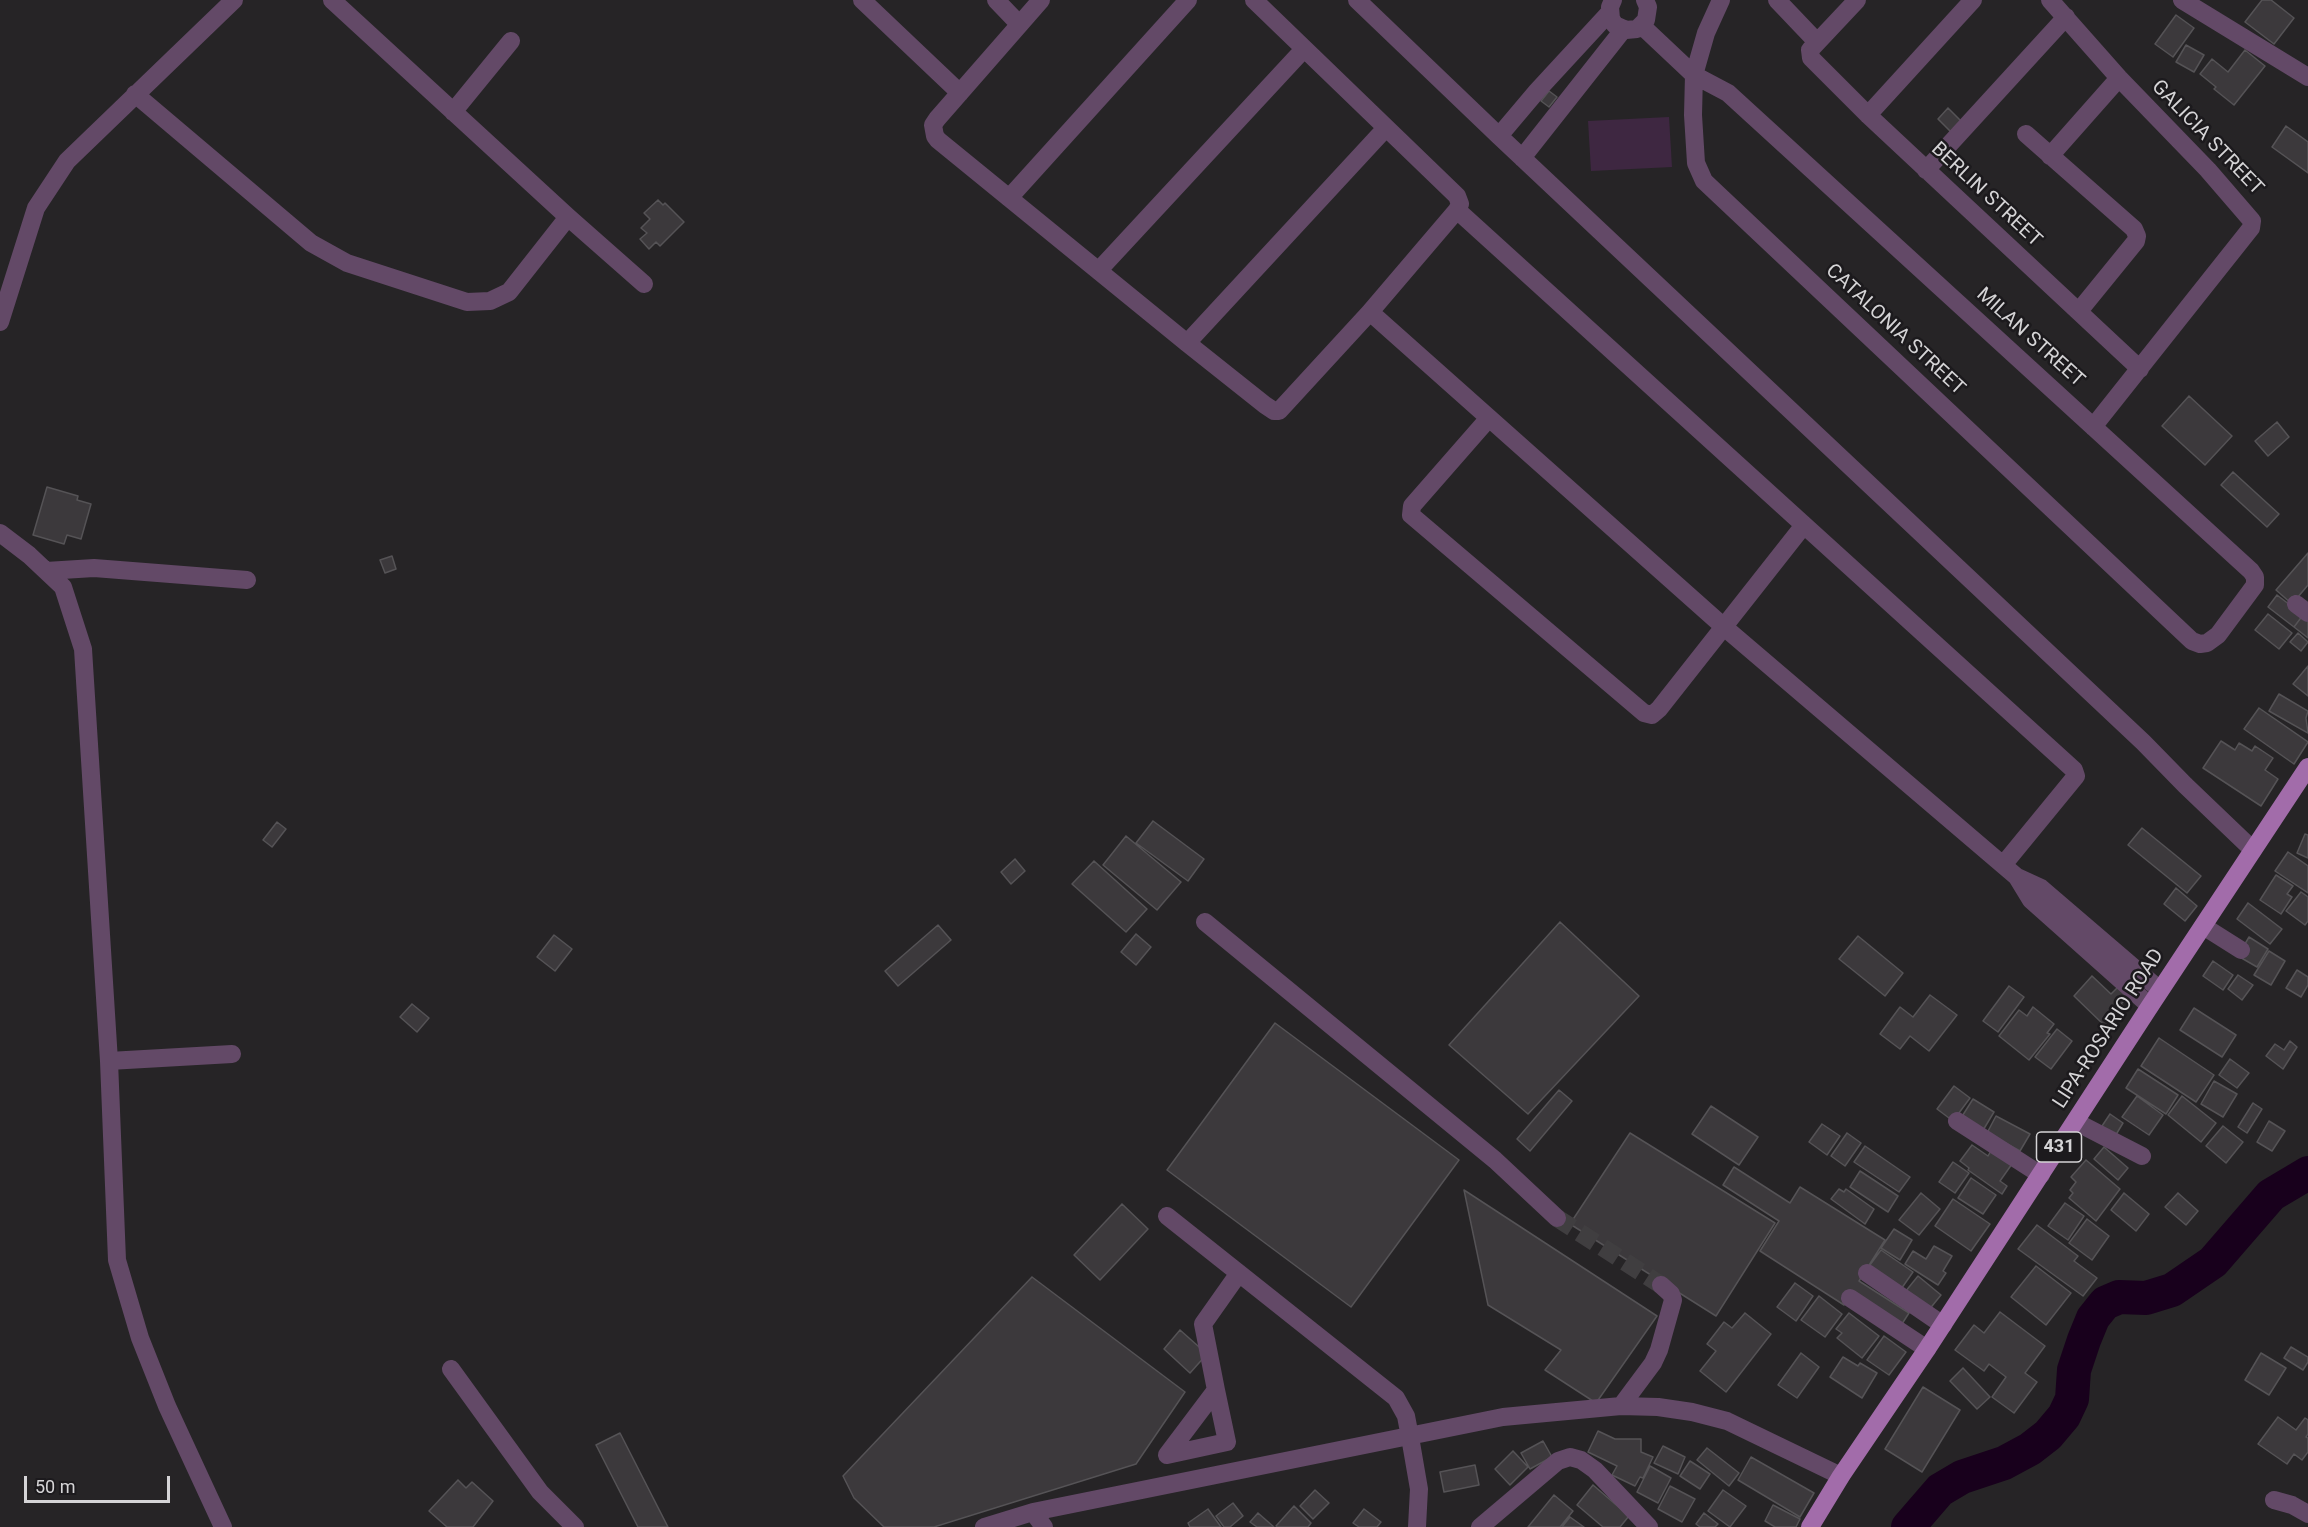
<!DOCTYPE html>
<html>
<head>
<meta charset="utf-8">
<style>
	body { margin:0 }
	#map { position:relative; width:2308px; height:1527px; overflow:hidden; background:#262426; font-family:Roboto,sans-serif }
	canvas { display:block }
	.scale { position:absolute; left:24px; top:1476px; width:146px; height:27px; box-sizing:border-box; border:3px solid #d5d4d6; border-top:0; padding-left:8px; font-size:18px; line-height:21px; white-space:nowrap; color:#d5d4d6; -webkit-text-stroke:4px #1c1a1d; paint-order:stroke }
</style>
</head>
<body>
<div id="map">
<canvas width="2308" height="1527"></canvas>
<div class="scale">50 m</div>
</div>
<script>
const g = document.querySelector('canvas').getContext('2d');
g.lineJoin = 'round';
function fill(path, color) { g.fillStyle = color; g.fill(path, 'evenodd'); }
const poly = rows => new Path2D(rows.map(r => 'M' + r).join(''));
function strokePath(path, color, width, dash) { g.strokeStyle = color; g.lineWidth = width; g.lineCap = dash ? 'butt' : 'round'; g.setLineDash(dash || []); g.stroke(path); }
function drawText(font, color, halo, rows, align = 'center') {
  g.font = font + ' Roboto,sans-serif'; g.lineWidth = 5; g.setLineDash([]); g.textBaseline = 'middle'; g.strokeStyle = halo; g.fillStyle = color; for (const [text, x, y, turn = 0] of rows) {
    g.save(); g.translate(x, y); g.rotate((+turn || 0) * Math.PI / 180); g.textAlign = isNaN(turn) ? turn : align; if (halo) g.strokeText(text, 0, 0); g.fillText(text, 0, 0); g.restore();
  }
}
fill(poly([
	[1669,117,1672,167,1591,171,1588,121]
]), '#3e2741');
strokePath(poly([
	[1908,1527,1940,1490,1962,1477,2004,1463,2030,1449,2048,1435,2064,1416,2072,1399,2074,1370,2084,1340,2093,1318,2105,1303,2119,1297,2146,1298,2172,1290,2213,1262,2271,1195,2308,1173]
]), '#18001c', 34);
const building = poly([
	[2262,0,2271,0,2294,18,2274,44,2245,22,2262,0],
	[2176,15,2194,28,2173,57,2155,44,2176,15],
	[2186,45,2204,55,2194,72,2176,62,2186,45],
	[2245,50,2265,66,2234,105,2214,89,2216,87,2200,74,2212,59,2228,72,2245,50],
	[1549,91,1557,97,1549,107,1541,101,1549,91],
	[1948,108,1962,122,1952,133,1938,119,1948,108],
	[2286,126,2308,142,2308,173,2272,147,2286,126],
	[658,200,663,205,665,203,684,222,660,246,656,242,649,249,640,239,647,233,641,228,650,219,644,213,658,200],
	[2189,396,2232,436,2205,465,2162,426,2189,396],
	[2277,422,2289,437,2268,456,2255,441,2277,422],
	[2233,472,2279,514,2267,527,2221,485,2233,472],
	[47,487,78,496,77,500,91,504,81,539,67,535,64,544,33,535,47,487],
	[2308,553,2308,585,2292,604,2276,590,2308,553],
	[392,556,396,569,385,573,380,560,392,556],
	[2277,595,2303,615,2294,627,2268,607,2277,595],
	[2268,614,2292,633,2279,649,2255,630,2268,614],
	[2303,615,2308,618,2308,638,2294,627,2303,615],
	[2298,633,2308,642,2301,651,2290,642,2298,633],
	[2308,666,2308,696,2293,684,2308,666],
	[2279,694,2308,711,2306,718,2308,733,2269,711,2279,694],
	[2259,708,2308,742,2294,764,2244,729,2259,708],
	[2221,741,2235,750,2239,743,2252,751,2255,746,2273,758,2265,770,2278,779,2261,806,2203,768,2221,741],
	[1153,821,1204,859,1188,881,1136,843,1153,821],
	[277,822,286,829,272,847,263,840,277,822],
	[2142,828,2201,876,2187,893,2128,845,2142,828],
	[2305,834,2308,835,2308,858,2297,853,2305,834],
	[1126,836,1181,882,1157,910,1103,865,1126,836],
	[2288,852,2308,866,2308,893,2275,871,2288,852],
	[1015,859,1025,871,1011,884,1001,872,1015,859],
	[1094,861,1147,909,1126,932,1072,884,1094,861],
	[2276,875,2293,886,2287,894,2292,897,2281,914,2260,900,2276,875],
	[2176,888,2197,906,2185,921,2164,904,2176,888],
	[2301,892,2308,897,2308,921,2305,925,2286,911,2301,892],
	[2248,903,2282,929,2270,944,2237,919,2248,903],
	[1560,922,1639,996,1528,1114,1449,1045,1560,922],
	[938,925,951,940,898,986,885,971,938,925],
	[1136,934,1151,947,1136,965,1121,952,1136,934],
	[554,935,572,949,555,971,537,957,554,935],
	[1858,936,1903,973,1885,996,1839,959,1858,936],
	[2249,937,2268,949,2257,967,2238,956,2249,937],
	[2269,951,2285,961,2271,985,2254,975,2269,951],
	[2213,961,2233,975,2223,990,2203,976,2213,961],
	[2297,970,2308,977,2308,985,2301,997,2286,988,2297,970],
	[2238,975,2253,985,2242,1000,2228,989,2238,975],
	[2092,976,2111,994,2118,987,2128,997,2121,1004,2124,1007,2106,1027,2074,996,2092,976],
	[2009,986,2024,997,1998,1032,1983,1021,2009,986],
	[1930,995,1957,1015,1929,1051,1910,1036,1900,1049,1880,1034,1900,1007,1913,1017,1930,995],
	[412,1004,429,1018,417,1032,400,1017,412,1004],
	[2033,1007,2054,1024,2047,1033,2050,1034,2029,1060,1999,1036,2019,1010,2027,1016,2033,1007],
	[2194,1008,2236,1035,2222,1057,2180,1030,2194,1008],
	[1275,1023,1459,1160,1351,1307,1167,1170,1275,1023],
	[2057,1029,2072,1041,2051,1069,2035,1057,2057,1029],
	[2159,1038,2214,1075,2196,1102,2141,1066,2159,1038],
	[2290,1041,2297,1047,2283,1069,2266,1056,2275,1044,2284,1050,2290,1041],
	[2230,1059,2249,1073,2237,1088,2219,1075,2230,1059],
	[2138,1069,2178,1095,2166,1114,2126,1088,2138,1069],
	[2214,1081,2237,1094,2223,1117,2201,1104,2214,1081],
	[1954,1086,1970,1098,1953,1121,1937,1109,1954,1086],
	[1559,1090,1572,1101,1530,1151,1517,1139,1559,1090],
	[2137,1096,2163,1115,2149,1135,2122,1117,2137,1096],
	[2182,1096,2216,1123,2201,1142,2168,1115,2182,1096],
	[1973,1099,1994,1112,1982,1132,1961,1118,1973,1099],
	[2253,1103,2262,1109,2247,1133,2238,1127,2253,1103],
	[1711,1106,1758,1137,1739,1165,1692,1134,1711,1106],
	[2110,1114,2123,1123,2114,1138,2100,1129,2110,1114],
	[1996,1116,2030,1134,2020,1151,1987,1133,1996,1116],
	[2269,1121,2285,1131,2272,1151,2257,1142,2269,1121],
	[1822,1124,1840,1136,1827,1155,1809,1142,1822,1124],
	[2223,1126,2243,1142,2226,1163,2206,1146,2223,1126],
	[1630,1133,1775,1223,1716,1316,1570,1224,1630,1133],
	[1847,1133,1861,1143,1845,1166,1831,1156,1847,1133],
	[1972,1145,1988,1156,1992,1149,2012,1164,2000,1181,2007,1186,2002,1194,1968,1170,1969,1168,1960,1161,1972,1145],
	[1865,1146,1910,1177,1899,1192,1854,1162,1865,1146],
	[2104,1147,2128,1168,2118,1180,2094,1159,2104,1147],
	[2086,1160,2120,1189,2096,1221,2069,1198,2073,1193,2070,1190,2076,1182,2071,1177,2086,1160],
	[1953,1162,1969,1173,1955,1193,1939,1182,1953,1162],
	[1734,1167,1790,1203,1800,1187,1885,1240,1859,1281,1909,1313,1900,1327,1850,1295,1844,1305,1760,1251,1779,1221,1723,1185,1734,1167],
	[1860,1171,1898,1196,1888,1212,1850,1187,1860,1171],
	[1971,1178,1996,1195,1983,1214,1958,1198,1971,1178],
	[1839,1189,1844,1192,1846,1189,1874,1209,1865,1224,1831,1199,1839,1189],
	[1464,1190,1657,1316,1596,1403,1545,1370,1561,1350,1488,1305,1464,1190],
	[1921,1193,1940,1209,1919,1235,1899,1220,1921,1193],
	[2124,1193,2149,1214,2136,1231,2111,1210,2124,1193],
	[2178,1193,2198,1211,2186,1225,2165,1207,2178,1193],
	[1953,1199,1990,1224,1971,1251,1935,1226,1953,1199],
	[2065,1203,2084,1216,2068,1240,2048,1226,2065,1203],
	[1122,1204,1148,1229,1100,1280,1074,1255,1122,1204],
	[2087,1219,2109,1236,2092,1260,2069,1243,2087,1219],
	[2037,1225,2078,1256,2074,1261,2097,1278,2083,1296,2018,1249,2037,1225],
	[1894,1229,1912,1240,1900,1260,1881,1248,1894,1229],
	[1934,1246,1952,1256,1943,1271,1946,1273,1938,1285,1905,1264,1913,1251,1926,1259,1934,1246],
	[1881,1250,1913,1272,1899,1292,1867,1269,1881,1250],
	[2036,1266,2071,1293,2046,1325,2011,1297,2036,1266],
	[1918,1276,1941,1295,1928,1311,1905,1292,1918,1276],
	[1032,1277,1185,1392,1136,1464,934,1527,884,1527,854,1498,843,1476,1032,1277],
	[1795,1283,1813,1296,1796,1321,1777,1307,1795,1283],
	[1819,1296,1842,1314,1825,1337,1801,1320,1819,1296],
	[2000,1312,2045,1346,2025,1373,2037,1382,2014,1413,1992,1397,2006,1377,1989,1364,1984,1371,1955,1350,1974,1325,1984,1333,2000,1312],
	[1745,1313,1771,1334,1726,1392,1700,1371,1716,1351,1707,1344,1724,1322,1732,1328,1745,1313],
	[1849,1313,1879,1336,1862,1358,1837,1338,1842,1333,1836,1329,1849,1313],
	[1180,1330,1207,1354,1190,1373,1164,1349,1180,1330],
	[1884,1336,1906,1352,1889,1375,1867,1360,1884,1336],
	[2291,1347,2308,1357,2308,1362,2303,1370,2284,1358,2291,1347],
	[1801,1353,1819,1367,1797,1398,1778,1385,1801,1353],
	[2261,1353,2286,1368,2269,1395,2245,1380,2261,1353],
	[1843,1357,1858,1366,1860,1363,1877,1373,1862,1398,1830,1377,1843,1357],
	[1963,1368,1990,1397,1977,1409,1950,1381,1963,1368],
	[1923,1387,1960,1410,1922,1472,1885,1449,1923,1387],
	[2278,1417,2296,1430,2305,1418,2308,1420,2308,1434,2306,1437,2308,1438,2308,1452,2302,1460,2294,1454,2287,1464,2258,1444,2278,1417],
	[1598,1431,1615,1439,1641,1439,1641,1452,1653,1457,1643,1478,1640,1477,1635,1486,1612,1475,1617,1466,1588,1452,1598,1431],
	[620,1433,668,1527,638,1527,596,1445,620,1433],
	[1543,1441,1552,1457,1530,1469,1521,1453,1543,1441],
	[1663,1446,1685,1457,1678,1474,1654,1463,1663,1446],
	[1707,1448,1739,1473,1729,1486,1697,1460,1707,1448],
	[1513,1451,1528,1467,1510,1485,1495,1469,1513,1451],
	[1751,1457,1814,1493,1800,1517,1738,1480,1751,1457],
	[1690,1461,1710,1474,1700,1489,1680,1476,1690,1461],
	[1475,1465,1479,1485,1444,1492,1440,1472,1475,1465],
	[1650,1466,1671,1478,1658,1503,1637,1492,1650,1466],
	[458,1480,466,1488,472,1482,493,1501,473,1527,447,1527,429,1511,458,1480],
	[1593,1485,1629,1516,1620,1527,1603,1527,1577,1505,1593,1485],
	[1670,1486,1695,1499,1682,1522,1658,1509,1670,1486],
	[1315,1490,1329,1503,1313,1519,1300,1506,1315,1490],
	[1723,1490,1746,1506,1730,1527,1708,1511,1723,1490],
	[1554,1495,1573,1511,1560,1527,1528,1527,1554,1495],
	[1233,1503,1243,1516,1230,1527,1224,1527,1216,1516,1233,1503],
	[1773,1505,1800,1519,1796,1527,1775,1527,1765,1521,1773,1505],
	[1294,1506,1311,1523,1308,1527,1277,1527,1276,1526,1294,1506],
	[1208,1509,1221,1527,1190,1527,1188,1523,1208,1509],
	[1364,1509,1381,1522,1377,1527,1359,1527,1353,1523,1364,1509],
	[1258,1513,1274,1527,1257,1527,1250,1522,1258,1513],
	[1704,1513,1718,1524,1715,1527,1700,1527,1696,1524,1704,1513],
	[1570,1517,1584,1527,1562,1527,1570,1517]
]);
fill(building, '#3c393c');
strokePath(building, '#555356', 1.5);
strokePath(poly([
	[1557,1218,1661,1285]
]), '#403e40', 18, [18, 9]);
strokePath(poly([
	[332,0,568,217,644,284],
	[862,0,960,93],
	[996,0,1019,24],
	[1041,0,937,119,933,125,935,136,938,140,1187,343,1265,405,1274,411,1279,411,1370,312,1457,210,1460,204,1457,196,1254,0],
	[1357,0,1499,136,2143,742,2185,785,2253,850],
	[1613,0,1610,7,1611,19,1615,25,1626,30,1637,29,1646,20,1648,7,1645,0],
	[1777,0,1817,42],
	[1857,0,1810,50,1811,58,1868,115,2140,369],
	[2050,0,2119,78,2208,170,2252,221,2251,228,2093,427],
	[2182,0,2308,77],
	[1642,26,1694,75,1728,93,2251,571,2255,577,2255,585,2218,635,2207,643,2200,644,2192,641,1704,181,1696,163,1693,115,1694,75,1706,33,1721,0],
	[135,94,311,243,347,263,467,302,490,301,509,292,568,217],
	[453,112,511,41],
	[1868,115,1973,0],
	[2026,134,2134,229,2137,236,2136,241,2079,311],
	[1499,136,1537,91,1609,13],
	[2050,156,2119,78],
	[1522,158,1623,30],
	[1926,170,2066,17],
	[1009,198,1188,0],
	[1457,210,2074,770,2076,776,2003,865],
	[1099,270,1304,49],
	[1370,312,1724,627,2017,877,2041,888,2160,990],
	[0,322,36,208,67,161,234,0],
	[1187,343,1385,129],
	[1489,418,1412,506,1411,515,1644,713,1652,715,1659,709,1804,525],
	[0,533,29,555,63,587,83,649,109,1061,117,1260,140,1338,167,1406,223,1527],
	[46,571,94,568,247,580],
	[2296,604,2308,613],
	[2017,877,2031,900,2150,1006],
	[1205,922,1495,1160,1557,1218],
	[2203,926,2241,950],
	[109,1061,232,1054],
	[1957,1121,2041,1175],
	[2076,1122,2142,1156],
	[1167,1216,1396,1398,1406,1416,1410,1437,1419,1489,1417,1527],
	[1867,1273,1943,1325],
	[1850,1298,1927,1349],
	[451,1369,540,1492,575,1527],
	[1216,1390,1167,1455,1227,1442,1216,1390,1203,1324,1239,1273],
	[1621,1406,1653,1363,1659,1350,1673,1300,1671,1294,1661,1285],
	[2274,1500,2292,1505,2308,1514],
	[1033,1512,1044,1527],
	[984,1527,1033,1512,1503,1417,1621,1406,1658,1407,1692,1412,1727,1421,1841,1476],
	[1480,1527,1558,1461,1570,1457,1581,1460,1595,1470,1649,1527]
]), '#634967', 18);
strokePath(poly([
	[1810,1527,1841,1476,1927,1349,2150,1006,2308,767]
]), '#a26caa', 18);
for (const [x, y, w] of [
	[2059,1147,45]
]) { const box = new Path2D(); box.roundRect(x - w / 2, y - 15, w, 30, 4.5); g.fillStyle = '#1c1a1d'; g.fill(box); strokePath(box, '#d5d4d6', 1.5); }
drawText('bold 18px', '#d5d4d6', null, [
	["431",2059,1147]
]);
drawText('20px', '#d5d4d6', '#1c1a1d', [
	["GALICIA STREET",2207,138,46],
	["BERLIN STREET",1986,195,43],
	["CATALONIA STREET",1895,330,43],
	["MILAN STREET",2030,338,42],
	["LIPA-ROSARIO ROAD",2109,1029,-57]
]);
</script>
</body>
</html>
